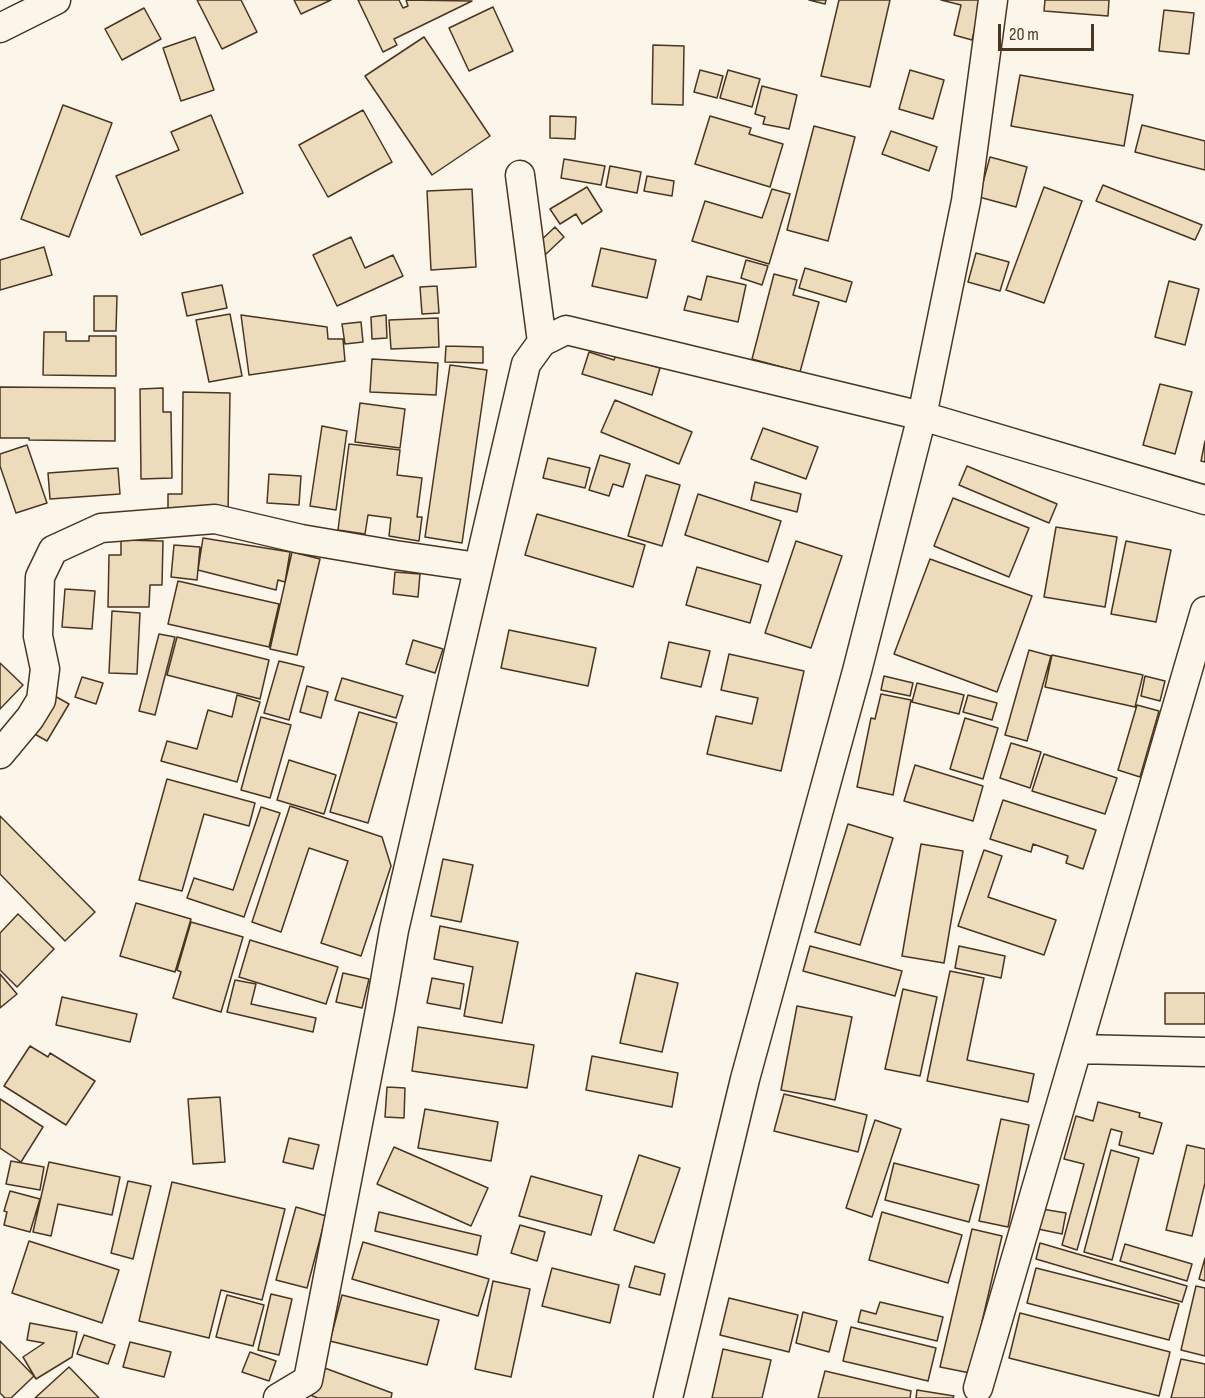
<!DOCTYPE html>
<html>
<head>
<meta charset="utf-8">
<style>
	body { margin:0 }
	#map { position:relative; width:1205px; height:1398px; overflow:hidden; background:#fbf6e9; font-family:"Sofia Sans Condensed",sans-serif }
	canvas { display:block }
	.scale { position:absolute; left:998px; top:24px; width:96px; height:27px; box-sizing:border-box; border:3px solid #4a3520; border-top:0; padding-left:8px; font-size:18px; line-height:21px; white-space:nowrap; color:#4a3520; -webkit-text-stroke:4px #fbf6e9; paint-order:stroke }
</style>
</head>
<body>
<div id="map">
<canvas width="1205" height="1398"></canvas>
<div class="scale">20 m</div>
</div>
<script>
const g = document.querySelector('canvas').getContext('2d');
g.lineJoin = 'round';
function fill(path, color) { g.fillStyle = color; g.fill(path, 'evenodd'); }
const poly = rows => new Path2D(rows.map(r => 'M' + r).join(''));
function strokePath(path, color, width, dash) { g.strokeStyle = color; g.lineWidth = width; g.lineCap = dash ? 'butt' : 'round'; g.setLineDash(dash || []); g.stroke(path); }
const building = poly([
	[197,0,241,0,257,32,222,49,197,0],
	[294,0,331,0,301,14,294,0],
	[358,0,399,0,403,8,408,6,406,0,472,1,394,39,397,45,383,52,358,0],
	[809,0,826,0,825,4,809,0],
	[839,0,890,0,870,87,821,76,839,0],
	[941,0,982,0,972,40,954,35,961,5,941,0],
	[1045,0,1109,0,1108,16,1044,11,1045,0],
	[493,7,513,51,469,71,449,28,493,7],
	[144,8,161,39,122,60,105,29,144,8],
	[1164,10,1194,13,1189,54,1159,51,1164,10],
	[195,37,214,90,181,101,163,48,195,37],
	[424,37,490,136,432,175,365,76,424,37],
	[653,45,684,46,683,105,652,104,653,45],
	[700,70,723,76,717,98,694,92,700,70],
	[728,70,760,79,752,107,720,98,728,70],
	[910,70,944,80,933,119,899,109,910,70],
	[1020,75,1133,95,1124,146,1011,126,1020,75],
	[762,86,797,95,789,129,763,124,765,117,755,114,762,86],
	[63,105,112,123,69,237,21,219,63,105],
	[363,110,392,162,328,197,299,145,363,110],
	[211,115,243,193,141,235,116,176,179,150,171,132,211,115],
	[550,116,576,117,575,139,550,138,550,116],
	[710,116,751,128,749,134,783,144,770,187,695,164,710,116],
	[1142,125,1205,141,1205,170,1135,152,1142,125],
	[814,126,855,137,828,241,787,230,814,126],
	[891,131,937,147,929,171,882,154,891,131],
	[990,157,1027,167,1016,207,979,197,990,157],
	[564,159,605,166,601,185,561,178,564,159],
	[610,166,641,172,637,193,606,187,610,166],
	[647,176,674,181,672,196,644,191,647,176],
	[1103,185,1202,225,1195,240,1096,201,1103,185],
	[587,187,602,211,582,224,576,214,560,224,550,209,587,187],
	[1044,187,1082,201,1044,303,1006,290,1044,187],
	[472,189,476,267,431,270,427,191,472,189],
	[772,189,790,194,769,264,692,241,705,201,762,218,772,189],
	[555,227,564,237,545,255,536,245,555,227],
	[351,237,365,268,393,255,403,276,337,306,313,255,351,237],
	[44,247,52,275,0,290,0,260,44,247],
	[601,248,656,260,647,298,592,286,601,248],
	[976,253,1009,262,1000,291,968,282,976,253],
	[746,260,768,266,762,285,741,278,746,260],
	[805,268,852,282,846,302,799,288,805,268],
	[774,274,797,280,793,295,819,302,800,372,752,359,774,274],
	[707,276,746,285,738,322,684,310,688,296,701,300,707,276],
	[1169,281,1199,289,1185,345,1155,337,1169,281],
	[222,285,227,308,187,316,182,293,222,285],
	[437,286,439,313,422,314,420,287,437,286],
	[94,296,117,296,116,331,94,331,94,296],
	[230,314,242,376,209,382,196,320,230,314],
	[241,315,327,327,328,339,343,339,345,361,249,375,241,315],
	[386,315,387,338,372,339,371,317,386,315],
	[438,318,439,347,391,349,389,320,438,318],
	[361,322,363,342,345,344,342,324,361,322],
	[44,332,66,332,66,341,89,341,89,336,116,336,116,376,43,375,44,332],
	[446,346,483,347,483,363,445,362,446,346],
	[589,352,614,360,616,355,660,368,652,395,582,374,589,352],
	[372,359,438,363,436,395,370,392,372,359],
	[450,365,487,370,462,543,425,537,450,365],
	[1160,384,1192,392,1175,454,1143,445,1160,384],
	[0,387,115,388,115,441,29,440,29,438,0,438,0,387],
	[163,388,163,412,171,412,172,478,141,479,140,389,163,388],
	[183,392,230,393,228,513,168,512,168,494,182,494,183,392],
	[615,400,692,432,679,464,601,432,615,400],
	[360,403,405,409,400,448,355,442,360,403],
	[322,426,347,431,336,510,310,506,322,426],
	[763,428,818,447,806,479,751,459,763,428],
	[1205,441,1205,462,1201,461,1205,441],
	[349,444,400,450,397,475,422,478,417,517,422,517,419,541,389,536,391,518,368,515,365,534,338,530,349,444],
	[27,445,47,503,16,513,0,466,0,454,27,445],
	[600,455,630,464,623,487,613,484,609,496,589,490,600,455],
	[548,458,590,468,585,488,543,478,548,458],
	[967,466,1057,504,1049,523,959,485,967,466],
	[118,468,120,494,50,499,48,473,118,468],
	[269,474,301,476,299,505,267,503,269,474],
	[646,475,680,485,662,546,628,536,646,475],
	[755,482,801,494,797,512,751,500,755,482],
	[698,494,781,521,768,562,685,535,698,494],
	[953,498,1029,528,1009,577,934,546,953,498],
	[537,514,645,545,633,587,525,555,537,514],
	[1056,527,1117,537,1105,607,1044,597,1056,527],
	[203,538,290,552,285,582,278,580,276,590,198,570,203,538],
	[121,540,163,541,162,585,150,585,149,607,108,607,109,555,121,555,121,540],
	[796,541,842,556,811,648,765,633,796,541],
	[1126,541,1171,550,1156,622,1111,614,1126,541],
	[174,545,200,547,197,580,171,577,174,545],
	[292,552,320,559,297,655,270,649,292,552],
	[930,559,1032,596,997,692,894,654,930,559],
	[697,567,761,585,750,623,686,605,697,567],
	[395,572,420,574,418,597,393,594,395,572],
	[178,581,279,604,269,647,168,624,178,581],
	[65,589,95,591,92,629,62,627,65,589],
	[112,611,140,613,137,674,109,673,112,611],
	[509,630,596,648,588,686,501,668,509,630],
	[159,634,175,637,155,715,139,711,159,634],
	[177,637,269,660,260,699,167,675,177,637],
	[413,640,443,649,435,673,406,664,413,640],
	[669,642,710,651,701,687,661,678,669,642],
	[1029,650,1051,656,1027,741,1005,735,1029,650],
	[729,654,804,671,781,771,707,754,716,716,752,724,758,698,721,690,729,654],
	[1052,655,1143,675,1135,707,1045,687,1052,655],
	[279,661,304,667,289,720,264,713,279,661],
	[0,663,23,685,0,709,0,663],
	[884,676,913,683,910,696,881,690,884,676],
	[1145,676,1165,681,1160,701,1141,696,1145,676],
	[82,677,103,683,96,704,75,697,82,677],
	[342,678,403,696,396,718,335,700,342,678],
	[917,683,964,695,959,714,912,702,917,683],
	[307,686,328,692,321,718,300,712,307,686],
	[881,694,911,700,893,795,857,787,871,718,875,719,881,694],
	[53,695,69,704,47,741,31,732,53,695],
	[237,695,260,702,237,782,161,761,167,741,197,749,208,710,232,717,237,695],
	[968,695,997,703,992,720,963,712,968,695],
	[1137,705,1159,711,1140,777,1118,770,1137,705],
	[359,712,397,723,368,823,330,812,359,712],
	[261,717,291,725,270,798,241,790,261,717],
	[965,718,998,728,983,779,950,769,965,718],
	[1011,743,1041,752,1030,788,1000,778,1011,743],
	[1044,754,1117,778,1105,814,1032,791,1044,754],
	[289,760,336,775,324,814,277,800,289,760],
	[915,765,983,786,973,821,904,801,915,765],
	[167,779,255,803,249,826,204,814,182,891,139,880,167,779],
	[1003,800,1096,830,1083,869,1066,863,1068,856,1033,844,1031,852,990,839,1003,800],
	[290,806,382,837,391,866,361,956,321,943,348,861,309,848,281,932,252,922,290,806],
	[261,807,280,813,244,917,187,898,194,878,233,890,261,807],
	[0,816,95,912,65,941,0,874,0,816],
	[848,824,893,838,860,945,815,932,848,824],
	[921,844,963,851,944,963,902,956,921,844],
	[984,850,1002,856,988,897,1056,920,1044,955,958,926,984,850],
	[443,859,473,865,461,922,431,916,443,859],
	[136,903,191,919,175,972,120,956,136,903],
	[18,914,54,949,17,987,0,970,0,933,18,914],
	[191,922,243,937,221,1012,173,998,181,972,177,970,191,922],
	[440,926,518,942,502,1023,464,1016,473,967,434,959,440,926],
	[250,940,338,967,326,1004,239,977,250,940],
	[810,946,902,971,895,996,803,971,810,946],
	[959,946,1005,956,1001,978,955,968,959,946],
	[950,971,984,978,967,1060,1034,1074,1028,1102,927,1081,950,971],
	[343,973,369,979,362,1008,336,1002,343,973],
	[636,973,678,983,662,1052,620,1043,636,973],
	[0,974,17,994,0,1008,0,974],
	[432,978,464,984,460,1009,427,1003,432,978],
	[235,980,256,984,251,1004,316,1018,313,1032,227,1012,235,980],
	[903,989,937,997,920,1076,885,1069,903,989],
	[1165,993,1205,993,1205,1024,1165,1024,1165,993],
	[62,997,137,1014,130,1042,56,1025,62,997],
	[797,1006,852,1017,835,1100,781,1090,797,1006],
	[418,1027,534,1045,527,1088,412,1071,418,1027],
	[30,1046,48,1057,50,1053,95,1081,66,1125,4,1086,30,1046],
	[592,1056,678,1073,672,1107,586,1090,592,1056],
	[387,1087,405,1088,404,1118,385,1117,387,1087],
	[784,1094,867,1115,858,1152,774,1131,784,1094],
	[220,1097,225,1162,193,1164,188,1099,220,1097],
	[0,1099,43,1127,21,1162,0,1148,0,1099],
	[1098,1102,1140,1113,1139,1117,1162,1123,1153,1154,1119,1145,1122,1132,1111,1129,1077,1250,1062,1245,1084,1164,1064,1159,1076,1116,1093,1121,1098,1102],
	[425,1109,498,1122,491,1161,418,1148,425,1109],
	[1001,1119,1029,1125,1008,1227,979,1221,1001,1119],
	[875,1120,901,1129,872,1217,846,1208,875,1120],
	[289,1138,319,1145,313,1169,283,1162,289,1138],
	[1187,1145,1205,1149,1205,1183,1192,1236,1166,1230,1187,1145],
	[394,1147,488,1188,471,1226,377,1184,394,1147],
	[1111,1150,1139,1158,1112,1260,1084,1252,1111,1150],
	[639,1155,680,1168,654,1243,614,1230,639,1155],
	[11,1161,44,1167,40,1190,6,1184,11,1161],
	[49,1162,120,1177,112,1215,58,1204,51,1236,33,1232,49,1162],
	[894,1163,979,1185,969,1222,885,1200,894,1163],
	[531,1176,602,1196,591,1235,519,1216,531,1176],
	[128,1181,151,1186,133,1259,111,1253,128,1181],
	[172,1182,285,1209,262,1300,221,1290,209,1338,139,1321,172,1182],
	[10,1191,40,1199,30,1232,4,1225,7,1212,4,1211,10,1191],
	[296,1207,326,1216,307,1288,276,1280,296,1207],
	[1042,1209,1066,1213,1062,1234,1038,1229,1042,1209],
	[379,1212,481,1236,477,1255,375,1231,379,1212],
	[882,1212,962,1235,948,1283,869,1260,882,1212],
	[520,1225,545,1232,537,1261,511,1253,520,1225],
	[972,1229,1002,1236,970,1373,940,1367,972,1229],
	[29,1241,119,1270,102,1323,12,1293,29,1241],
	[363,1242,489,1279,478,1316,352,1279,363,1242],
	[1040,1243,1187,1286,1182,1302,1036,1259,1040,1243],
	[1125,1244,1192,1264,1187,1281,1120,1261,1125,1244],
	[1205,1258,1205,1281,1199,1279,1205,1258],
	[635,1266,665,1274,660,1295,629,1287,635,1266],
	[552,1268,619,1285,610,1323,542,1306,552,1268],
	[1036,1268,1179,1304,1169,1340,1027,1303,1036,1268],
	[493,1281,530,1289,511,1377,475,1369,493,1281],
	[1196,1286,1205,1288,1205,1356,1181,1350,1196,1286],
	[271,1294,292,1299,279,1355,258,1350,271,1294],
	[227,1295,264,1305,253,1346,216,1337,227,1295],
	[342,1295,439,1320,427,1365,330,1341,342,1295],
	[729,1298,798,1315,789,1352,720,1335,729,1298],
	[880,1302,943,1317,937,1341,858,1322,861,1310,876,1314,880,1302],
	[803,1312,837,1321,829,1352,796,1343,803,1312],
	[1020,1313,1170,1352,1159,1396,1009,1358,1020,1313],
	[30,1323,77,1332,72,1357,36,1379,23,1357,44,1343,27,1340,30,1323],
	[851,1327,936,1348,928,1381,843,1361,851,1327],
	[84,1335,115,1345,108,1364,77,1354,84,1335],
	[0,1341,34,1376,11,1398,5,1398,0,1393,0,1341],
	[130,1342,171,1352,164,1377,123,1367,130,1342],
	[723,1349,771,1360,762,1398,712,1398,723,1349],
	[250,1352,276,1361,269,1381,242,1372,250,1352],
	[1181,1359,1205,1364,1205,1398,1171,1398,1181,1359],
	[69,1367,99,1398,35,1398,69,1367],
	[322,1367,392,1393,391,1398,318,1398,312,1396,322,1367],
	[825,1371,911,1391,910,1398,818,1398,825,1371],
	[917,1390,954,1396,953,1398,916,1398,917,1390]
]);
fill(building, '#ecdcbc');
strokePath(building, '#4a3520', 1.5);
const minor = poly([
	[993,0,966,201,922,416,1205,500],
	[0,28,56,0],
	[520,175,542,342],
	[0,754,30,718,41,700,45,669,38,636,40,577,53,550,101,528,215,519,301,539,395,555,478,567],
	[1077,1049,1205,1052],
	[978,1388,1205,611],
	[278,1398,308,1380,380,1010,394,930,526,364,542,342,566,330,922,416,857,671,745,1079,668,1398]
]);
strokePath(minor, '#4a3520', 31);
strokePath(minor, '#fbf6e9', 28);
</script>
</body>
</html>
